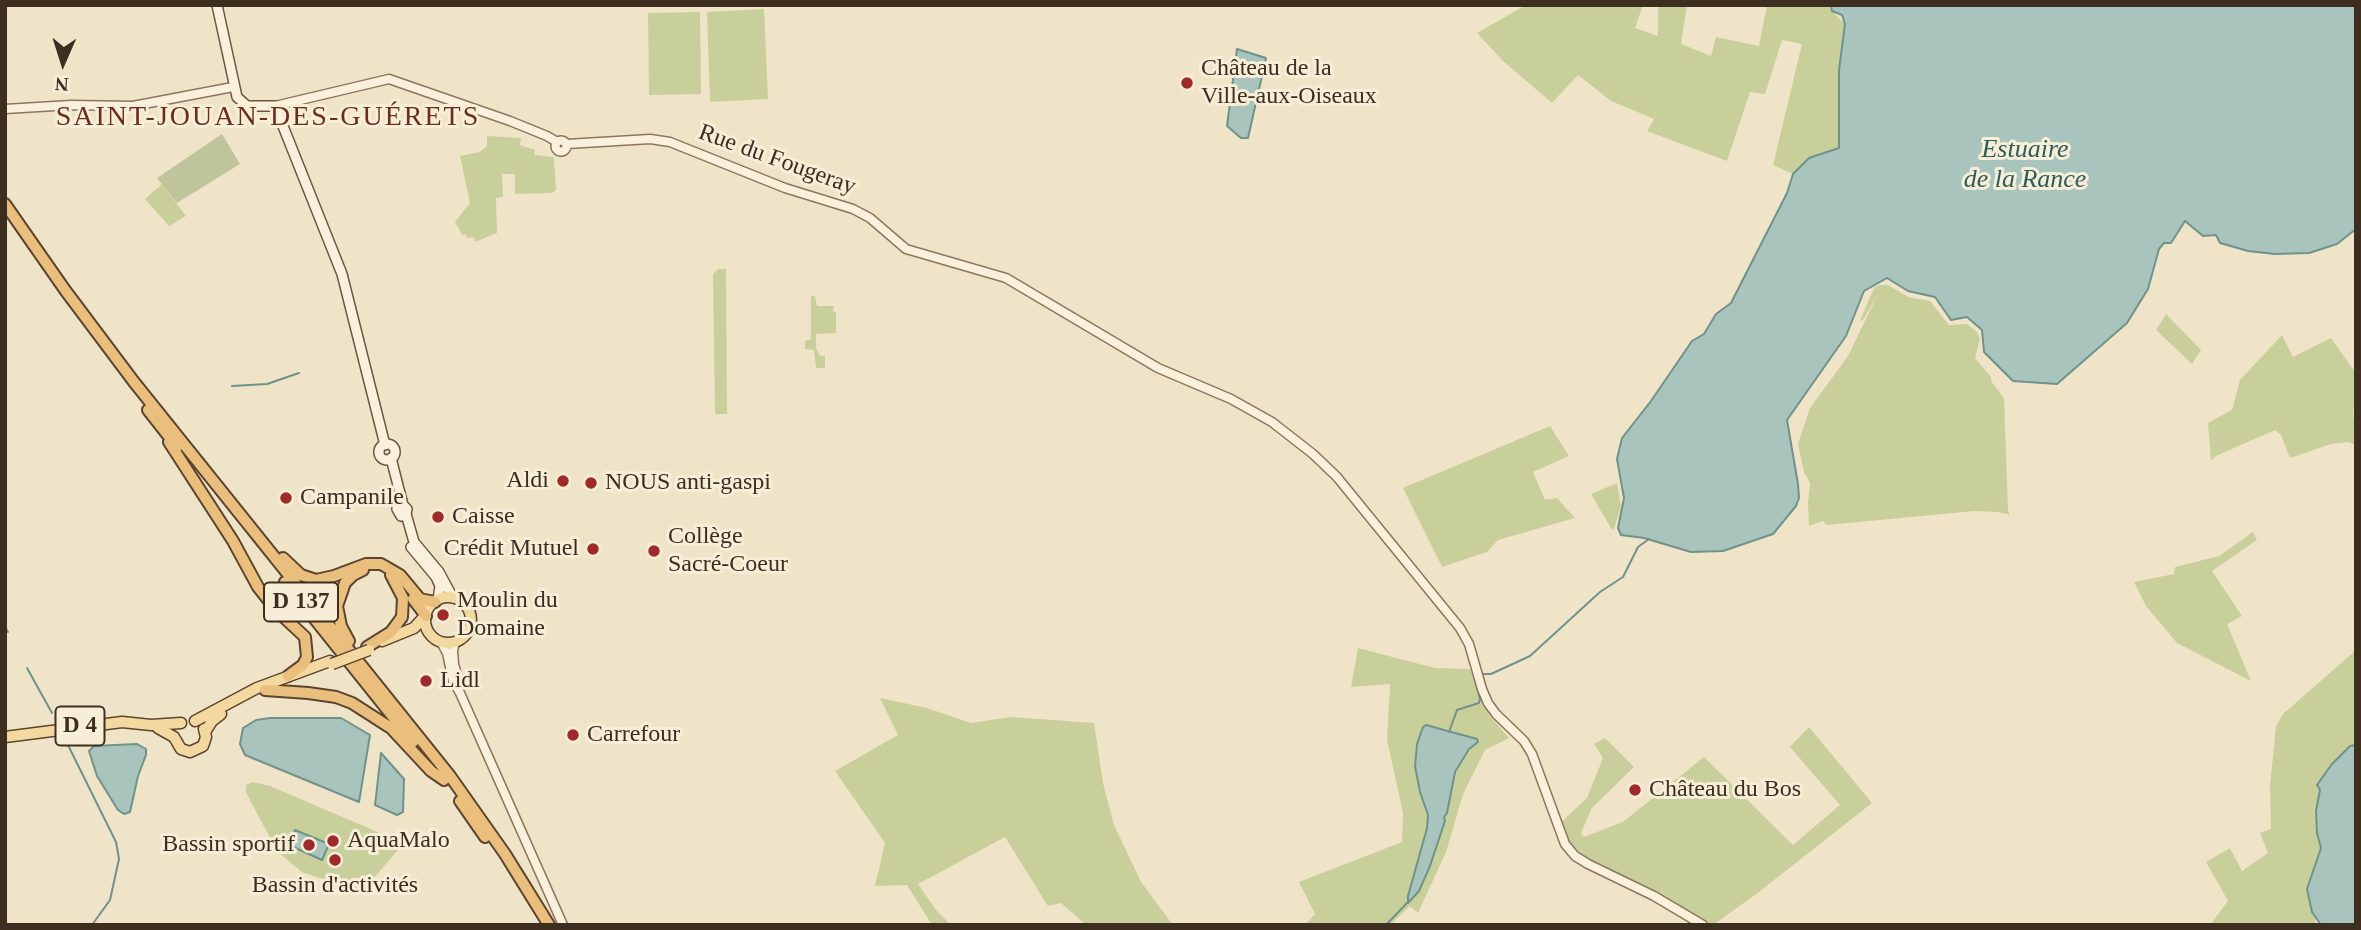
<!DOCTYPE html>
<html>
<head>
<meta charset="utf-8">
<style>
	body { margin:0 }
	#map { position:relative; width:2361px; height:930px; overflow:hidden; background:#f0e4c8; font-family:"Times New Roman",serif }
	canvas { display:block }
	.frame { position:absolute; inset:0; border:7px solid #3d2e20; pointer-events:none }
	.north { position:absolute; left:28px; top:28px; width:70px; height:70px; -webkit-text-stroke:5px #f7eed8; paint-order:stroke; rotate:183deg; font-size:19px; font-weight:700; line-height:28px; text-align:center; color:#3d2e20 }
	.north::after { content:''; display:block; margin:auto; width:24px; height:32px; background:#3d2e20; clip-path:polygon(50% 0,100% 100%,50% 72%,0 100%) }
</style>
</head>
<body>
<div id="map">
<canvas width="2361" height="930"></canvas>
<div class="frame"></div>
<div class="north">N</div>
</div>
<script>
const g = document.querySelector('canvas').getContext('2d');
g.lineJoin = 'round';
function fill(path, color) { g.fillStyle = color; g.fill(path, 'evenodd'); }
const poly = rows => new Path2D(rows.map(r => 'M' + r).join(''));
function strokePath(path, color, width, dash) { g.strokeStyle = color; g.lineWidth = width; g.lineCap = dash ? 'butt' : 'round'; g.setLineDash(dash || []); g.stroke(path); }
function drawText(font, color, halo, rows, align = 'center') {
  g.font = font + ' "Times New Roman",serif'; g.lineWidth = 6; g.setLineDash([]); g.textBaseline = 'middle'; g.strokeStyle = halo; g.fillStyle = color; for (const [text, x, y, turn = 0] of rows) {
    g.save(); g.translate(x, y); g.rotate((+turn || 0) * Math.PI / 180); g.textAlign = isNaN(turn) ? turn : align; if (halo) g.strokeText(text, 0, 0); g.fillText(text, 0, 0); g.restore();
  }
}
fill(poly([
	[1526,5,1643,5,1635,28,1658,36,1658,5,1687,5,1681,44,1711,56,1716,37,1759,46,1767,5,1831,5,1832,11,1845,24,1839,99,1839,148,1822,153,1793,174,1773,165,1802,44,1782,40,1765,94,1750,92,1727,161,1647,131,1654,119,1611,101,1578,75,1552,103,1503,61,1477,33],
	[764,9,768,99,710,102,707,12],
	[700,12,701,94,649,95,648,13],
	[487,136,521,138,520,145,535,150,534,155,554,157,556,190,552,193,515,194,515,174,502,174,503,197,496,198,497,233,475,242,474,237,467,238,466,234,462,235,455,222,470,203,460,156,480,152,487,146],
	[162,184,186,216,169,226,145,199],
	[718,269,726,269,727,414,715,414,713,274],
	[1880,285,1888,285,1908,297,1930,301,1949,325,1967,324,1977,332,1980,339,1975,358,1991,377,1991,381,2004,398,2008,511,2010,515,1998,512,1974,511,1827,525,1823,521,1809,526,1808,503,1810,483,1804,472,1798,444,1810,408,1848,356,1878,294,1863,320,1860,321,1870,297,1875,287],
	[811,296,815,296,817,306,834,306,833,311,836,313,836,333,816,334,816,348,820,356,825,356,825,368,816,368,814,350,805,349,805,341,811,339],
	[2166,314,2201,350,2192,364,2156,330],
	[2282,335,2293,357,2331,338,2353,369,2356,370,2356,400,2353,411,2356,445,2348,442,2331,444,2290,458,2281,435,2275,430,2216,456,2211,461,2208,423,2232,410,2240,380],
	[1550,426,1569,456,1533,472,1545,500,1557,498,1575,518,1498,540,1487,552,1442,567,1403,488],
	[1617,483,1621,506,1614,529,1612,530,1591,494],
	[2253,532,2257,540,2212,571,2242,616,2227,624,2251,681,2177,643,2146,606,2134,582,2174,574,2175,567,2219,556],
	[1358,648,1435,668,1470,669,1489,715,1509,738,1485,750,1463,794,1446,852,1418,913,1410,906,1390,925,1305,925,1315,914,1299,882,1402,842,1403,813,1387,740,1390,684,1351,687],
	[1423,727,1449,730,1477,739,1478,742,1469,749,1455,772,1447,813,1444,817,1430,866,1419,891,1412,898,1408,896,1420,861,1429,815,1425,808,1415,766,1417,744],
	[2356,650,2356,745,2350,746,2320,789,2316,811,2317,833,2321,848,2307,889,2312,912,2316,920,2314,925,2210,925,2228,901,2206,862,2230,848,2242,871,2268,853,2260,833,2271,829,2270,786,2276,726,2283,714],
	[880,698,927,708,971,723,1011,717,1094,723,1103,783,1114,825,1141,882,1173,925,1086,925,1061,903,1048,906,1005,837,918,884,936,910,951,925,932,925,907,885,875,886,885,843,835,771,898,735],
	[1809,727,1872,803,1755,895,1713,925,1591,862,1572,848,1560,823,1587,798,1603,758,1594,744,1605,738,1634,767,1592,808,1581,833,1584,837,1623,822,1704,757,1793,845,1840,805,1790,747],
	[253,782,270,786,387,836,399,847,398,850,372,880,368,889,361,893,346,892,332,882,302,872,279,853,262,823,246,792,246,785]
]), '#c9cf9b');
fill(poly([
	[222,134,240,164,177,203,157,178]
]), '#bfc49a');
const water = poly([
	[1831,5,2356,5,2356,229,2337,244,2309,253,2275,254,2248,251,2220,243,2216,235,2203,236,2185,221,2171,243,2164,243,2159,249,2148,289,2127,323,2057,384,2013,381,1984,352,1982,330,1967,317,1951,320,1935,297,1908,291,1887,278,1864,291,1846,336,1787,420,1798,484,1799,498,1796,506,1773,534,1723,551,1691,552,1644,538,1621,535,1618,528,1624,498,1617,459,1622,438,1651,401,1692,341,1704,334,1716,314,1731,303,1787,193,1793,174,1809,158,1839,148,1839,70,1845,24,1842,15,1832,11,1831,5],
	[1237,49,1266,58,1248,138,1241,138,1227,126,1237,49],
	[270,718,341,718,370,735,359,802,245,755,240,744,243,728,256,720,270,718],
	[1426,725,1477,739,1478,742,1469,749,1455,772,1447,813,1444,817,1445,821,1430,866,1419,891,1408,903,1408,896,1427,828,1428,815,1420,792,1415,766,1417,744,1423,727,1426,725],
	[137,744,146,749,146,755,138,776,130,812,124,814,118,810,97,776,89,751,94,746,137,744],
	[2356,745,2356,925,2321,925,2312,912,2307,889,2321,848,2317,833,2316,811,2320,790,2317,785,2332,764,2350,746,2356,745],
	[381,753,404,779,403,812,397,815,375,805,381,753],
	[295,830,329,844,322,860,289,845,295,830]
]);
fill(water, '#a9c4bc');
strokePath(water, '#6f938a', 2);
strokePath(poly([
	[232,386,267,384,299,373],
	[5,627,8,632],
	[27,668,52,713],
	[1482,674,1491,674,1530,656,1600,592,1623,577,1638,547,1649,539],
	[1449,732,1457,710,1479,703,1480,699,1474,675],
	[64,737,116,842,119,859,110,900,92,925],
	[1386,925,1407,903]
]), '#6f938a', 2);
const tertiary = poly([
	[275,106,389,79,510,121,547,136,557,142],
	[5,109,71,105,133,106,233,87],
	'555.5 146a5.5 5.5 0 1 1 11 0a5.5 5.5 0 1 1-11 0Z',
	[567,144,650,139,670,142,785,188,853,209,870,218,906,249,1006,278,1158,368,1231,399,1272,422,1313,454,1337,477,1460,628,1469,644,1482,689,1488,703,1496,714,1524,741,1532,754,1565,844,1575,856,1588,864,1654,896,1703,925],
	[441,642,447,653,453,681,460,693,563,925],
	[455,642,453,651,454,664,460,686]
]);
const secondary = poly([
	[217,5,237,97,247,106,275,106,334,254,342,274,385,445],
	'379 452a8 8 0 1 1 16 0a8 8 0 1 1-16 0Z',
	[391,458,403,505,407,509,406,514,401,516,397,509,403,505],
	[406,514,414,542,439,572,453,598],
	[411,547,436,577,440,586,438,600]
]);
const primary = poly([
	'425 620a23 23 0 1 1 46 0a23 23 0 1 1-46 0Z',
	[382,641,414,628,425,616],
	[195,721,257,688,330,661],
	[158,728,174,737,181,749,190,752,203,746,206,737,204,729],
	[205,732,212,721,221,714],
	[5,737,122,722,151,725,181,723]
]);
const trunk = poly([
	[5,204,65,290,134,382,450,776,505,854,549,925],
	[148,410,177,447],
	[169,442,233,541,258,587,276,610,305,637,307,657,303,665,288,676],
	[283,558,301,575,316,580,334,576,366,564,381,564,400,575,420,599,435,602],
	[285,582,413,742],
	[413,599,426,616],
	[349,641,341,626,337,606,345,583,353,575,363,570],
	[367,647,391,632,402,617,403,598,391,575],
	[265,690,308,693,336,697,352,703,391,728,431,771,444,780],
	[460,801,485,837]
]);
strokePath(tertiary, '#8d765c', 11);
strokePath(secondary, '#6f573f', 12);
strokePath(primary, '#5b4430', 13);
strokePath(trunk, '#5b4430', 14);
strokePath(tertiary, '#faf1dc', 8);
strokePath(secondary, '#faf1dc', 9);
strokePath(primary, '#f3d9a0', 10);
strokePath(trunk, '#eabe7c', 10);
const primaryBridge = poly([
	[332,664,369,650]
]);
strokePath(primaryBridge, '#5b4430', 13, []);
strokePath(primaryBridge, '#f3d9a0', 10);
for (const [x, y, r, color] of [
	[1187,83,7,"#9e2a2b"],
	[563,481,7,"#9e2a2b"],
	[591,483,7,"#9e2a2b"],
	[286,498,7,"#9e2a2b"],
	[438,517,7,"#9e2a2b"],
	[593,549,7,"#9e2a2b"],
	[654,551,7,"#9e2a2b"],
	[443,615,7,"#9e2a2b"],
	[426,681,7,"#9e2a2b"],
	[573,735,7,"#9e2a2b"],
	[1635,790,7,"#9e2a2b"],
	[333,841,7,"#9e2a2b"],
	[309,845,7,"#9e2a2b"],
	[335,860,7,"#9e2a2b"]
]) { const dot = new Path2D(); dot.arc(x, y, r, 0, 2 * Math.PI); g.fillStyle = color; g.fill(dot); strokePath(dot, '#f7eed8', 2.5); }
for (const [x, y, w] of [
	[301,602,74],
	[80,726,49]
]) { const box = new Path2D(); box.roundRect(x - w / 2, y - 19.5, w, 39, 5); g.fillStyle = '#f7eed8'; g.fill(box); strokePath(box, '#3d2e20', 2); }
drawText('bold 23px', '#3d2e20', null, [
	["D 137",301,602],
	["D 4",80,726]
]);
drawText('24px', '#3d2e20', '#f7eed8', [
	["Château de la",1201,69],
	["Ville-aux-Oiseaux",1201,97],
	["Aldi",549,481,"right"],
	["NOUS anti-gaspi",605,483],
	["Campanile",300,498],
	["Caisse",452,517],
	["Collège",668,537],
	["Sacré-Coeur",668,565],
	["Crédit Mutuel",579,549,"right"],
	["Moulin du",457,601],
	["Domaine",457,629],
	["Lidl",440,681],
	["Carrefour",587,735],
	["Château du Bos",1649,790],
	["AquaMalo",347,841],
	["Bassin sportif",295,845,"right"],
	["Bassin d'activités",335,886,"center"]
], 'left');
drawText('24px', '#3d2e20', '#f7eed8', [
	["Rue du Fougeray",777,160,20]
]);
drawText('italic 26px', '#2f5d5a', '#f7eed8', [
	["Estuaire",2025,150],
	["de la Rance",2025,180]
]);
g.letterSpacing = '2px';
drawText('28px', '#6b2e1e', '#f7eed8', [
	["SAINT-JOUAN-DES-GUÉRETS",268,118]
]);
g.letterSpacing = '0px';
</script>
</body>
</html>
